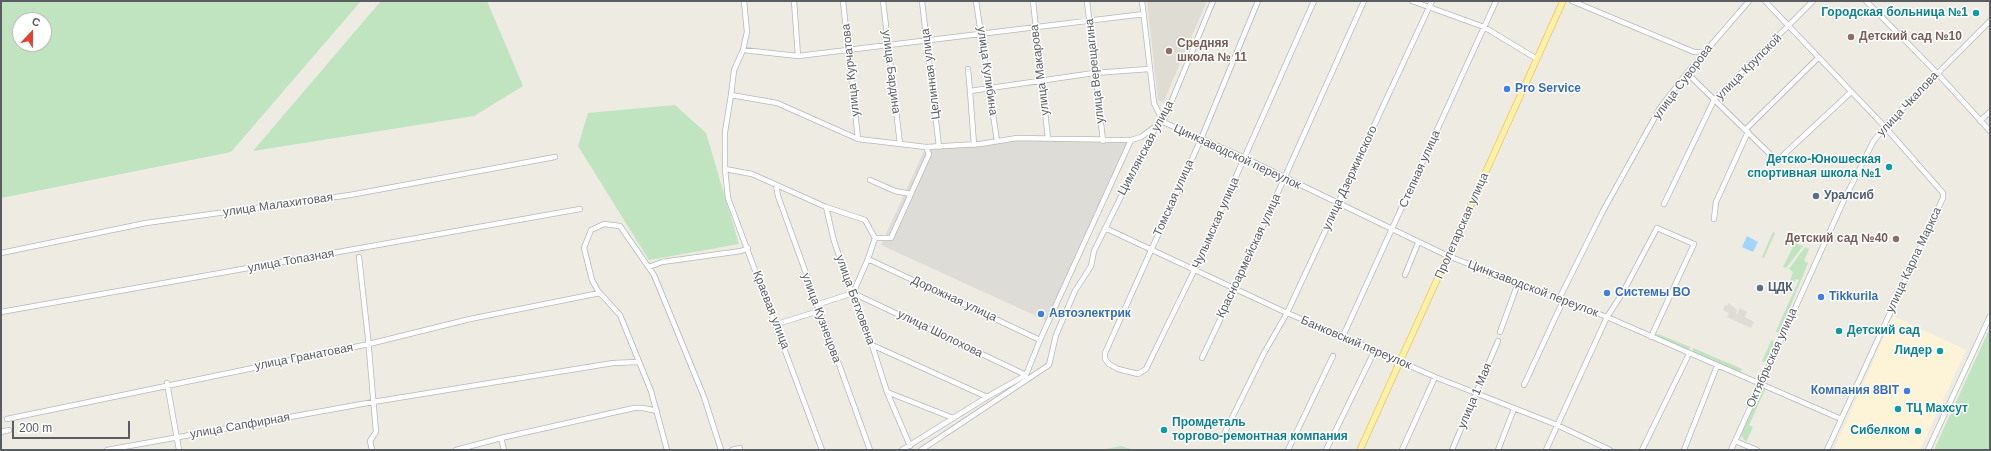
<!DOCTYPE html>
<html>
<head>
<meta charset="utf-8">
<style>
	body { margin:0 }
	#map { position:relative; width:1991px; height:451px; overflow:hidden; background:#edebe2; font-family:Helvetica,sans-serif }
	canvas { display:block }
	.frame { position:absolute; inset:0; border:2px solid #5a5e63; pointer-events:none }
	.north { position:absolute; left:12px; top:12px; width:40px; height:40px; box-sizing:border-box; background:#fff; border:1px solid #bdbfc1; border-radius:50%; rotate:22deg; font-size:11px; font-weight:700; line-height:16px; text-align:center; color:#5a5e63 }
	.north::after { content:''; display:block; margin:auto; width:14px; height:18px; background:#e53f30; clip-path:polygon(50% 0,100% 100%,50% 72%,0 100%) }
	.scale { position:absolute; left:12px; top:421px; width:118px; height:18px; box-sizing:border-box; border:2px solid #5a5e63; border-top:0; padding-left:5px; font-size:12px; line-height:14px; white-space:nowrap; color:#5a5e63; -webkit-text-stroke:3px #fff; paint-order:stroke }
</style>
</head>
<body>
<div id="map">
<canvas width="1991" height="451"></canvas>
<div class="frame"></div>
<div class="north">С</div>
<div class="scale">200 m</div>
</div>
<script>
const g = document.querySelector('canvas').getContext('2d');
g.lineJoin = 'round';
function fill(path, color) { g.fillStyle = color; g.fill(path, 'evenodd'); }
const poly = rows => new Path2D(rows.map(r => 'M' + r).join(''));
function strokePath(path, color, width, dash) { g.strokeStyle = color; g.lineWidth = width; g.lineCap = dash ? 'butt' : 'round'; g.setLineDash(dash || []); g.stroke(path); }
function drawText(font, color, halo, rows, align = 'center') {
  g.font = font + ' Helvetica,sans-serif'; g.lineWidth = 3; g.setLineDash([]); g.textBaseline = 'middle'; g.strokeStyle = halo; g.fillStyle = color; for (const [text, x, y, turn = 0] of rows) {
    g.save(); g.translate(x, y); g.rotate((+turn || 0) * Math.PI / 180); g.textAlign = isNaN(turn) ? turn : align; if (halo) g.strokeText(text, 0, 0); g.fillText(text, 0, 0); g.restore();
  }
}
fill(poly([
	[1893,316,1966,350,1920,450,1834,450]
]), '#fdf4d7');
fill(poly([
	[1017,139,1127,143,1047,321,881,245,924,151,990,144],
	[1729,303,1737,310,1736,314,1737,314,1740,308,1747,312,1745,317,1754,322,1751,328,1727,317,1729,313,1723,310,1725,305,1727,306]
]), '#dedcd6');
fill(poly([
	[1147,1,1207,1,1163,103,1158,100]
]), '#dfdcd3');
fill(poly([
	[1,1,361,1,231,152,1,198],
	[20,20,44,20,44,44,20,44],
	[381,1,487,1,523,86,474,116,253,151],
	[675,105,706,133,739,244,649,260,578,146,588,113],
	[1773,232,1775,233,1764,258,1762,257],
	[1795,243,1803,246,1786,268,1783,267],
	[1805,247,1809,249,1804,261,1808,263,1779,334,1776,331,1799,280,1796,279,1794,282,1790,281,1793,272,1789,269],
	[1990,328,1990,450,1934,450],
	[1658,334,1690,347,1689,349,1688,350,1653,335],
	[1772,339,1774,344,1766,361,1764,362,1762,361],
	[1693,348,1742,369,1741,371,1738,373,1693,353],
	[1762,386,1766,388,1749,425,1753,427,1746,442,1741,435],
	[1121,446,1134,450,1100,450]
]), '#bfe4bf');
fill(poly([
	[1747,236,1758,242,1753,252,1742,247]
]), '#a2d5fd');
const minor = poly([
	[794,1,798,56],
	[843,1,858,139],
	[883,1,900,144],
	[922,1,939,147],
	[976,1,997,141],
	[1033,1,1048,139],
	[1087,1,1103,141],
	[1142,1,1154,103,1163,122,1245,158,1448,256,1607,317,1841,419],
	[1258,1,1201,139,1105,353,1105,359,1109,364,1118,369,1138,374,1146,369,1194,271,1314,1],
	[1412,1,1484,27,1537,59],
	[1572,1,1694,52,1705,52],
	[1765,1,1885,127,1943,193,1943,198,1827,450],
	[1866,1,1938,74,1990,131],
	[743,50,747,32,744,1],
	[968,69,970,91],
	[1687,73,1777,161,1851,92],
	[731,95,734,70,743,50,798,56,1144,14],
	[1980,121,1990,112],
	[1745,130,1818,58],
	[974,145,970,91,1094,73,1149,69],
	[725,169,752,174,826,207,865,220,875,238,868,259,853,293,816,305],
	[870,180,895,191,911,194],
	[776,185,778,196,870,450],
	[1664,204,1714,100,1813,1],
	[826,207,834,241,847,279,872,345,887,392,910,446],
	[1714,219,1716,202,1748,132],
	[1105,228,1287,313,1343,336,1435,377,1557,425,1610,450],
	[875,238,891,238,929,154,926,147],
	[1,253,146,223,350,195,555,157],
	[359,257,368,338,376,432,370,441,372,450],
	[868,259,1040,340],
	[649,267,662,262,741,251,748,248],
	[1405,275,1418,243],
	[853,293,1026,375],
	[1559,299,1603,211,1660,108,1687,73,1749,1],
	[1,312,580,209],
	[777,324,819,311],
	[1500,332,1518,283],
	[1343,336,1496,1],
	[872,345,987,397],
	[1202,358,1234,290,1364,1],
	[167,383,179,450],
	[1524,385,1563,301],
	[887,392,953,418],
	[7,419,369,344,470,319,600,293],
	[1,432,9,430],
	[1225,432,1264,353,1287,313,1432,1],
	[501,438,504,450],
	[1735,441,1757,450],
	[107,450,373,402,613,363,639,362],
	[456,450,501,438,634,408,643,408,657,411],
	[667,450,651,391,620,315,598,291,592,280,584,248,591,230,604,224,620,226,654,275,704,397,721,450],
	[732,450,740,448],
	[822,450,728,198,725,169,725,132,731,95,777,103,858,139,926,147,980,144,1017,138,1131,140,1141,137,1156,126],
	[902,450,987,397,1026,375,1040,340,1131,140],
	[921,450,1049,365,1056,335,1075,291,1091,266,1094,251,1156,126,1163,122,1213,1],
	[1288,450,1333,356],
	[1326,450,1375,350],
	[1402,450,1435,377],
	[1452,450,1498,341],
	[1498,450,1514,409],
	[1546,450,1607,317,1622,294,1657,228,1694,244,1651,337],
	[1642,450,1689,354],
	[1684,450,1717,366],
	[1731,450,1844,200,1873,142,1887,124,1990,21],
	[1928,450,1990,316]
]);
const major = poly([
	[1360,450,1563,1]
]);
strokePath(minor, '#b5b8bc', 6);
strokePath(major, '#eec55a', 7);
strokePath(minor, '#fff', 4.5);
strokePath(major, '#fdf0a7', 5.5);
for (const [x, y, r, color] of [
	[1976,13,4,"#0f9aa8"],
	[1851,37,4,"#8d6e63"],
	[1169,51,4,"#8d6e63"],
	[1507,89,4,"#3f7fe0"],
	[1889,167,4,"#0f9aa8"],
	[1816,196,4,"#5c6f8a"],
	[1896,239,4,"#8d6e63"],
	[1760,288,4,"#5c6f8a"],
	[1607,293,4,"#3f7fe0"],
	[1821,297,4,"#3f7fe0"],
	[1041,314,4,"#3f7fe0"],
	[1839,331,4,"#0f9aa8"],
	[1940,351,4,"#0f9aa8"],
	[1907,391,4,"#3f7fe0"],
	[1898,409,4,"#0f9aa8"],
	[1164,430,4,"#0f9aa8"],
	[1918,431,4,"#0f9aa8"]
]) { const dot = new Path2D(); dot.arc(x, y, r, 0, 2 * Math.PI); g.fillStyle = color; g.fill(dot); strokePath(dot, '#fff', 1.5); }
drawText('bold 12px', '#0d838f', '#fff', [
	["Городская больница №1",1968,13],
	["Детско-Юношеская",1881,160],
	["спортивная школа №1",1881,174],
	["Детский сад",1847,331,"left"],
	["Лидер",1932,351],
	["ТЦ Махсут",1906,409,"left"],
	["Промдеталь",1172,423,"left"],
	["торгово-ремонтная компания",1172,437,"left"],
	["Сибелком",1910,431]
], 'right');
drawText('bold 12px', '#785e54', '#fff', [
	["Детский сад №10",1859,37],
	["Средняя",1177,44],
	["школа № 11",1177,58],
	["Детский сад №40",1888,239,"right"]
], 'left');
drawText('12px', '#5a5e63', '#fff', [
	["улица Крупской",1749,67,-45],
	["улица Курчатова",851,70,-96],
	["улица Макарова",1040,70,-97],
	["улица Кулибина",987,71,82],
	["улица Верещагина",1095,71,-96],
	["улица Бардина",891,72,83],
	["Целинная улица",931,74,-97],
	["улица Суворова",1683,82,-53],
	["улица Чкалова",1908,104,-47],
	["Цимлянская улица",1146,148,-62],
	["Цинкзаводской переулок",1237,157,25],
	["Степная улица",1420,169,-66],
	["улица Дзержинского",1350,178,-65],
	["Томская улица",1174,198,-66],
	["улица Малахитовая",278,205,-8],
	["Чулымская улица",1216,223,-66],
	["Пролетарская улица",1462,226,-66],
	["Красноармейская улица",1249,256,-65],
	["улица Карла Маркса",1914,260,-65],
	["улица Топазная",291,261,-10],
	["Цинкзаводской переулок",1533,289,21],
	["Дорожная улица",954,299,25],
	["улица Бетховена",855,300,70],
	["Краевая улица",771,310,69],
	["улица Кузнецова",821,318,70],
	["улица Шолохова",940,334,26],
	["Банковский переулок",1356,343,23],
	["улица Гранатовая",304,357,-11],
	["Октябрьская улица",1772,358,-66],
	["улица 1 Мая",1475,396,-67],
	["улица Сапфирная",240,426,-10]
]);
drawText('bold 12px', '#366cbe', '#fff', [
	["Pro Service",1515,89],
	["Системы ВО",1615,293],
	["Tikkurila",1829,297],
	["Автоэлектрик",1049,314],
	["Компания 8BIT",1899,391,"right"]
], 'left');
drawText('bold 12px', '#4e5e75', '#fff', [
	["Уралсиб",1824,196],
	["ЦДК",1768,288]
], 'left');
</script>
</body>
</html>
